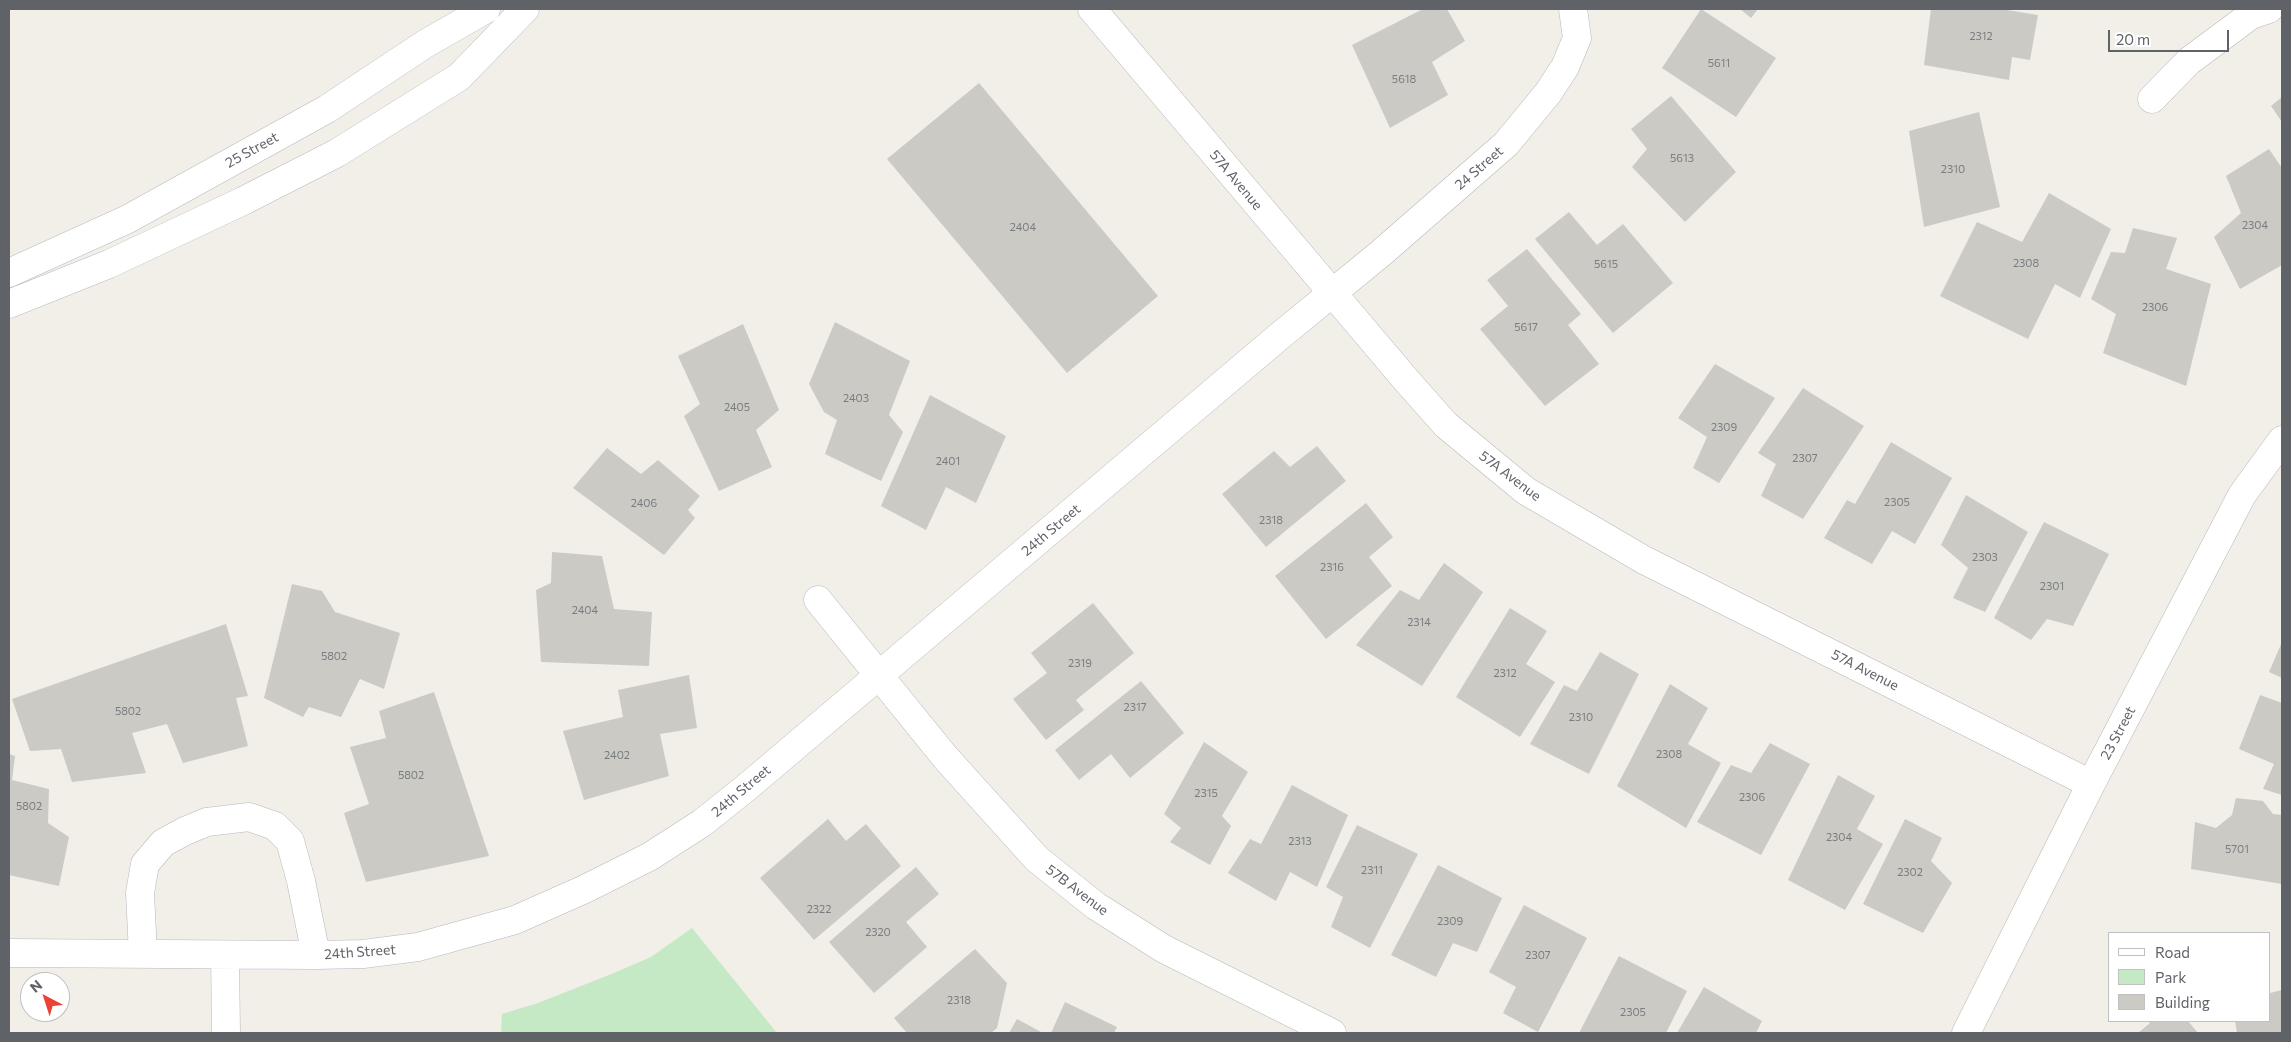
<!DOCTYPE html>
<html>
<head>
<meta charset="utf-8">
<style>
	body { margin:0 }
	#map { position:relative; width:2291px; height:1042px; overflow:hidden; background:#f1efe8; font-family:Commissioner,sans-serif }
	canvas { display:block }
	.frame { position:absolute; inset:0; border:10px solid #5f6368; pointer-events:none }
	.legend { position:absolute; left:2108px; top:932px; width:162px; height:90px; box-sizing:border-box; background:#fff; border:1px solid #bfc1c3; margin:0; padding:6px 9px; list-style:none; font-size:15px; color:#5f6368 }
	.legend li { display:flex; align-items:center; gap:10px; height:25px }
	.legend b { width:25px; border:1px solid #bfc1c3 }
	.north { position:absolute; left:20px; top:972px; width:50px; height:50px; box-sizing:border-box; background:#fff; border:1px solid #bfc1c3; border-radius:50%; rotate:320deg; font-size:14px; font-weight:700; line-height:20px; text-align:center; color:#5f6368 }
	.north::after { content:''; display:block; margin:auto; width:18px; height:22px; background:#ea4335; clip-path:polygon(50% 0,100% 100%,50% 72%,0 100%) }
	.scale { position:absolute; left:2108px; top:30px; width:121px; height:22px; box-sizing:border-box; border:2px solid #5f6368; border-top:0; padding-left:6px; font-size:15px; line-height:18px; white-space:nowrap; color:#5f6368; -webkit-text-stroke:4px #fff; paint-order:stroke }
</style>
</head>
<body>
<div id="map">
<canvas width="2291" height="1042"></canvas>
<div class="frame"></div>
<ul class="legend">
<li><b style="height:6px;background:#fff"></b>Road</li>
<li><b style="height:14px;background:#c5e8c5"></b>Park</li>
<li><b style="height:14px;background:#cccac5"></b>Building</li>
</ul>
<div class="north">N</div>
<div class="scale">20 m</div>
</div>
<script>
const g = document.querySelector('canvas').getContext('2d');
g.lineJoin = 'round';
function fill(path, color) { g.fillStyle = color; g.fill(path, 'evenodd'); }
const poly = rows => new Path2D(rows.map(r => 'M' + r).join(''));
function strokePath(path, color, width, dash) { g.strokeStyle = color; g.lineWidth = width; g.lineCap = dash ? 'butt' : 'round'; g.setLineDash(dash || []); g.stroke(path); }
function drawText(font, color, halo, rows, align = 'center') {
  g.font = font + ' Commissioner,sans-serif'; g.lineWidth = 5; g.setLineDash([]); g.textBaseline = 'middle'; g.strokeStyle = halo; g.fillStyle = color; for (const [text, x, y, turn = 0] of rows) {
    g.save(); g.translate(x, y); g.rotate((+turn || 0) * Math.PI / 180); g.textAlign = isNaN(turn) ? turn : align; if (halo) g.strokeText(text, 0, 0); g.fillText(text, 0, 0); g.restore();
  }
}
fill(poly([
	[692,928,777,1033,501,1033,502,1014,538,1003,614,973,651,957]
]), '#c5e8c5');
fill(poly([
	[1423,9,1447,9,1465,41,1432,62,1448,95,1390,128,1352,45],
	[1701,9,1776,58,1736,117,1662,68],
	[1740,9,1758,9,1751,18],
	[1931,9,2001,9,2038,15,2030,60,2012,57,2009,80,1924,65],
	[979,83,1158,296,1067,373,887,159],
	[1671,96,1736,172,1685,222,1632,167,1647,149,1631,129],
	[2282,97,2282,122,2271,106],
	[1979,112,2000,207,1924,227,1909,131],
	[2269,149,2282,168,2282,265,2240,289,2214,237,2241,213,2226,176],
	[2049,193,2111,229,2080,298,2055,284,2028,339,1940,296,1977,222,2022,242],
	[1569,212,1597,245,1623,224,1673,283,1613,333,1535,239],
	[2133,228,2177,238,2166,269,2211,284,2186,386,2103,353,2116,314,2091,299,2111,252,2125,253],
	[1527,249,1581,314,1568,325,1599,364,1545,406,1480,329,1508,306,1487,280],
	[835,322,910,361,889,415,903,432,881,481,825,454,837,420,824,412,809,384],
	[743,324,779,410,756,430,772,467,719,491,684,416,700,404,678,356],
	[1715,364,1775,398,1719,483,1693,468,1707,437,1678,418],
	[1803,388,1864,426,1803,519,1761,496,1776,464,1758,453],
	[930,395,1006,436,976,503,946,487,926,530,881,506],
	[1891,442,1952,478,1915,544,1892,531,1872,564,1824,538,1847,500,1855,504],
	[1317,446,1346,481,1266,547,1222,494,1274,451,1290,467],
	[607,448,641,474,658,460,700,496,688,510,695,518,664,555,573,488],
	[1966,495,2028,532,1985,612,1953,598,1968,568,1941,545],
	[1366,503,1393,537,1369,557,1392,586,1326,639,1275,576],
	[2044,522,2109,554,2073,626,2047,619,2031,640,1994,618],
	[552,552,602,556,614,609,652,612,649,666,541,662,536,590,551,583],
	[1444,563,1483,592,1422,686,1356,645,1400,590,1419,600],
	[292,584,322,591,335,612,400,633,384,689,360,679,341,717,309,707,303,717,264,698],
	[1093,603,1134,653,1076,700,1084,710,1046,740,1013,699,1047,673,1031,653],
	[1510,608,1547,631,1526,664,1555,682,1520,737,1456,697],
	[226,624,248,696,236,698,248,746,183,763,167,724,132,733,146,773,72,782,61,749,30,751,12,699],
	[2282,642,2282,678,2269,672],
	[1600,652,1639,674,1589,774,1530,744,1564,685,1577,691],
	[689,675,697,728,660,734,669,776,584,800,563,731,623,717,618,690],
	[1141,681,1184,733,1130,778,1111,754,1079,780,1055,750],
	[1670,684,1708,708,1688,744,1721,763,1686,828,1617,786],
	[434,692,489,856,366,882,344,813,369,804,350,747,386,738,379,711],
	[2260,695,2282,703,2282,795,2263,789,2274,764,2239,749],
	[1204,742,1248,772,1222,816,1231,826,1210,865,1170,842,1181,828,1164,814],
	[1770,743,1810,764,1761,855,1697,822,1731,765,1751,773],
	[9,754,15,756,12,780,49,789,48,823,69,837,59,886,9,875],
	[1838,775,1875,796,1857,829,1883,844,1845,910,1788,880],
	[1292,785,1348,815,1317,887,1290,872,1276,901,1228,873,1250,839,1261,844],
	[2236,798,2263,801,2273,814,2282,815,2282,884,2191,869,2195,822,2216,828,2232,815],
	[828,819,846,841,866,824,901,866,814,940,760,878],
	[1905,819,1942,838,1931,861,1952,883,1923,933,1863,904],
	[1357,825,1418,854,1370,948,1331,927,1343,897,1326,887],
	[1438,865,1502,898,1477,952,1453,943,1436,977,1391,955],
	[916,867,939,894,906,922,927,947,874,993,829,942],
	[1524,905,1587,938,1538,1032,1503,1013,1516,987,1489,972],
	[975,949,1007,983,997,1028,991,1033,907,1033,894,1018],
	[1619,956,1687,991,1666,1033,1579,1033],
	[1704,987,1762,1021,1756,1033,1677,1033],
	[2282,990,2282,1033,2237,1033,2235,1021,2270,1021,2270,993],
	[1065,1002,1117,1027,1114,1033,1051,1033],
	[1017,1019,1043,1033,1009,1033],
	[2148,1021,2188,1021,2198,1033,2138,1033,2150,1023]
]), '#cccac5');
const minor = poly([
	[2152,99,2189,61,2251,15,2269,9],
	[818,600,945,757,1037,859,1096,906,1164,949,1332,1033],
	[9,953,316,955,363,954,418,947,515,920,585,889,649,857,702,823,747,787,1282,334,1380,254,1506,144,1548,93,1565,67,1577,38,1573,9],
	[143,953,140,893,145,864,163,843,185,831,207,822,249,817,275,826,290,841,301,881,316,955],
	[225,955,226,1033]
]);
const tertiary = poly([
	[1092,9,1407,381,1446,425,1526,491,1644,560,2091,784],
	[1966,1033,2091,784,2242,495,2282,440]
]);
const secondary = poly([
	[9,273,128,219,327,109,425,44,486,9],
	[9,304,109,264,243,201,337,153,459,77,525,9]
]);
strokePath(minor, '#b5b8bc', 29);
strokePath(tertiary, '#b5b8bc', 29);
strokePath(secondary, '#b6babf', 29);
strokePath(minor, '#fff', 28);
strokePath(tertiary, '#fff', 28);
strokePath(secondary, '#fff', 28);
drawText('11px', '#7a7d7f', null, [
	["2312",1981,36],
	["5611",1719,63],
	["5618",1404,79],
	["5613",1682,158],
	["2310",1953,169],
	["2304",2255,225],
	["2404",1023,227],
	["2308",2026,263],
	["5615",1606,264],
	["2306",2155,307],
	["5617",1526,327],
	["2403",856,398],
	["2405",737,407],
	["2309",1724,427],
	["2307",1805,458],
	["2401",948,461],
	["2305",1897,502],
	["2406",644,503],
	["2318",1271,520],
	["2303",1985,557],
	["2316",1332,567],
	["2301",2052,586],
	["2404",585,610],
	["2314",1419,622],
	["5802",334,656],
	["2319",1080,663],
	["2312",1505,673],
	["2317",1135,707],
	["5802",128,711],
	["2310",1581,717],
	["2308",1669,754],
	["2402",617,755],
	["5802",411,775],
	["2315",1206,793],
	["2306",1752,797],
	["5802",29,806],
	["2304",1839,837],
	["2313",1300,841],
	["5701",2237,849],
	["2311",1372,870],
	["2302",1910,872],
	["2322",819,909],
	["2309",1450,921],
	["2320",878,932],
	["2307",1538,955],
	["2318",959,1000],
	["2305",1633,1012]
]);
drawText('14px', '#5f6368', '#fff', [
	["25 Street",252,150,-29],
	["24 Street",1479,168,-41],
	["57A Avenue",1236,180,50],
	["57A Avenue",1510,476,37],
	["24th Street",1051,530,-40],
	["57A Avenue",1865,670,27],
	["23 Street",2118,733,-62],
	["24th Street",741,791,-40],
	["57B Avenue",1077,890,37],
	["24th Street",360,952,-4]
]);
</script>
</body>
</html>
